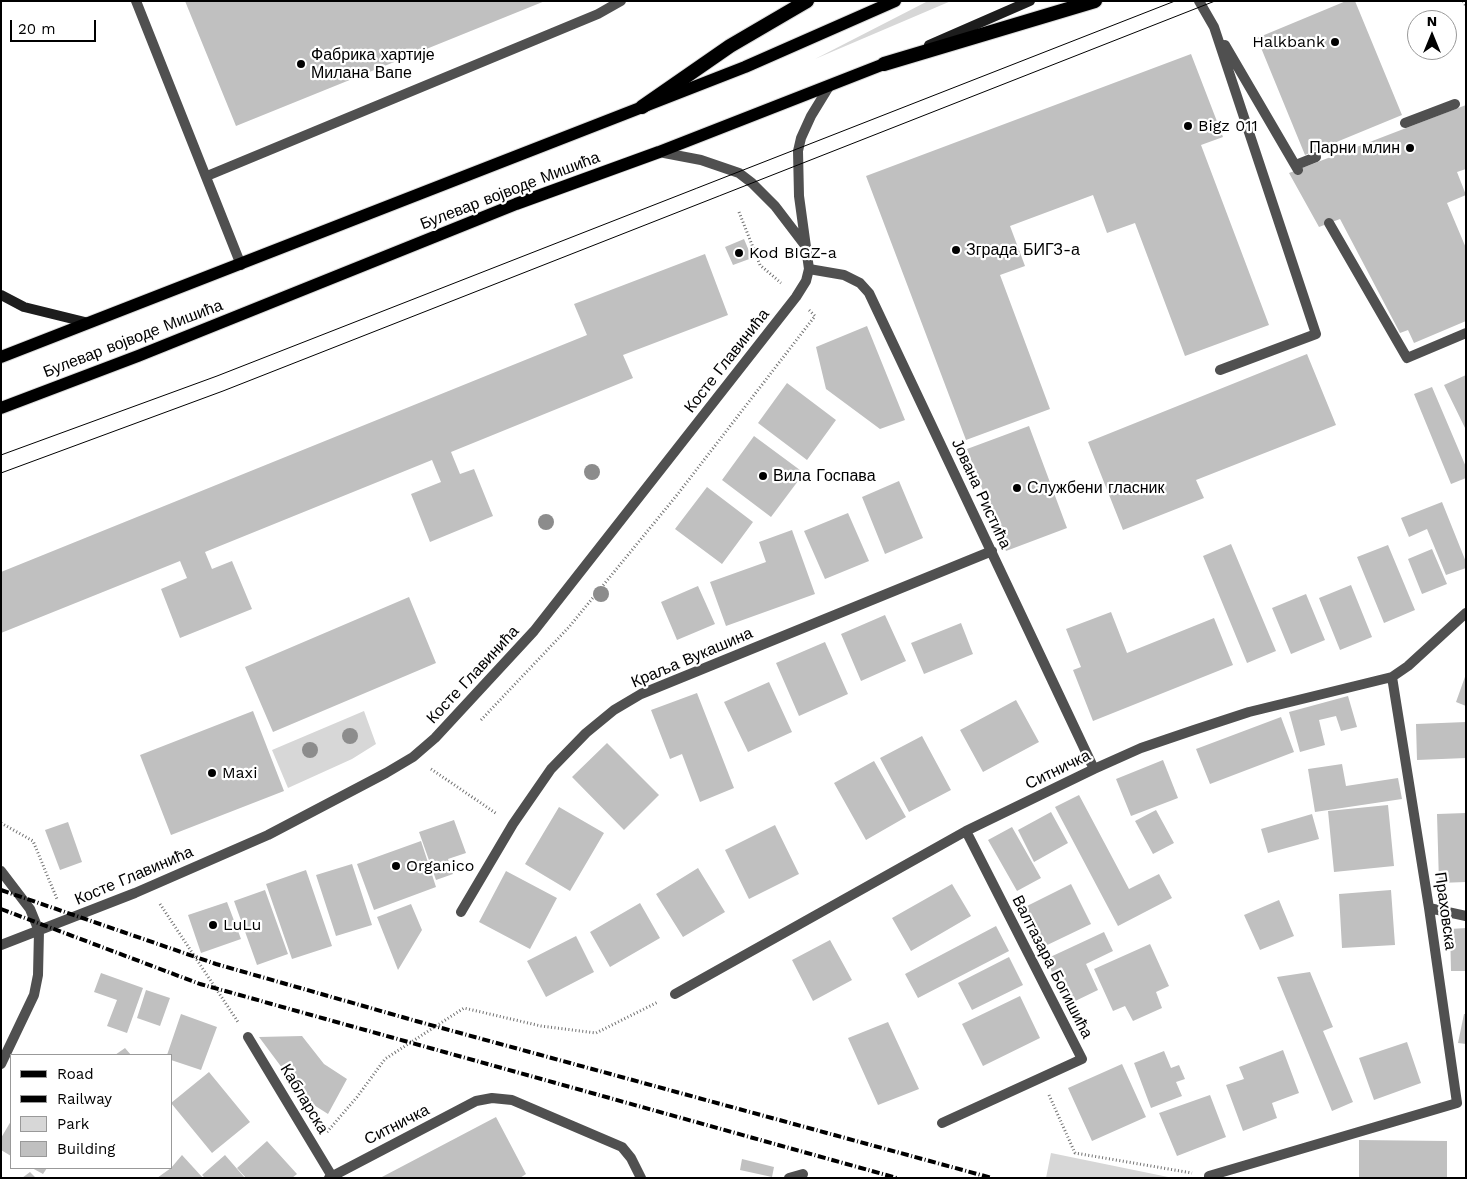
<!DOCTYPE html>
<html>
<head>
<meta charset="utf-8">
<style>
	body { margin:0 }
	#map { position:relative; width:1467px; height:1179px; overflow:hidden; background:#fff; font-family:"Work Sans",sans-serif }
	canvas { display:block }
	.frame { position:absolute; inset:0; border:2px solid #000; pointer-events:none }
	.legend { position:absolute; left:10px; top:1054px; width:162px; height:115px; box-sizing:border-box; background:#fff; border:1px solid #999; margin:0; padding:6px 9px; list-style:none; font-size:15px; color:#000 }
	.legend li { display:flex; align-items:center; gap:10px; height:25px }
	.legend b { width:25px; border:1px solid #999 }
	.north { position:absolute; left:1407px; top:10px; width:50px; height:50px; box-sizing:border-box; background:#fff; border:1px solid #999; border-radius:50%; rotate:0deg; font-size:14px; font-weight:700; line-height:20px; text-align:center; color:#000 }
	.north::after { content:''; display:block; margin:auto; width:18px; height:22px; background:#000; clip-path:polygon(50% 0,100% 100%,50% 72%,0 100%) }
	.scale { position:absolute; left:10px; top:20px; width:86px; height:22px; box-sizing:border-box; border:2px solid #000; border-top:0; padding-left:6px; font-size:15px; line-height:18px; white-space:nowrap; color:#000; -webkit-text-stroke:4px #fff; paint-order:stroke }
</style>
</head>
<body>
<div id="map">
<canvas width="1467" height="1179"></canvas>
<div class="frame"></div>
<ul class="legend">
<li><b style="height:6px;background:#000"></b>Road</li>
<li><b style="height:6px;background:#000"></b>Railway</li>
<li><b style="height:14px;background:#d7d7d7"></b>Park</li>
<li><b style="height:14px;background:#c0c0c0"></b>Building</li>
</ul>
<div class="north">N</div>
<div class="scale">20 m</div>
</div>
<script>
const g = document.querySelector('canvas').getContext('2d');
g.lineJoin = 'round';
function fill(path, color) { g.fillStyle = color; g.fill(path, 'evenodd'); }
const poly = rows => new Path2D(rows.map(r => 'M' + r).join(''));
function strokePath(path, color, width, dash) { g.strokeStyle = color; g.lineWidth = width; g.lineCap = dash ? 'butt' : 'round'; g.setLineDash(dash || []); g.stroke(path); }
function drawText(font, color, halo, rows, align = 'center') {
  g.font = font + ' "Work Sans",sans-serif'; g.lineWidth = 4.5; g.setLineDash([]); g.textBaseline = 'middle'; g.strokeStyle = halo; g.fillStyle = color; for (const [text, x, y, turn = 0] of rows) {
    g.save(); g.translate(x, y); g.rotate((+turn || 0) * Math.PI / 180); g.textAlign = isNaN(turn) ? turn : align; if (halo) g.strokeText(text, 0, 0); g.fillText(text, 0, 0); g.restore();
  }
}
fill(poly([
	[928,1,951,1,815,59],
	[364,711,376,744,352,759,288,788,272,750],
	[1051,1153,1173,1178,1046,1178]
]), '#d7d7d7');
fill(poly([
	[185,1,545,1,236,126],
	[1346,1,1355,1,1402,115,1305,155,1257,38],
	[1191,54,1223,137,1201,145,1269,325,1185,356,1135,223,1107,233,1093,195,1010,226,1025,266,1000,275,1050,409,966,440,866,176],
	[1466,105,1466,169,1457,172,1466,195,1447,203,1466,248,1466,321,1414,343,1408,330,1400,333,1340,219,1319,227,1289,173],
	[744,239,752,258,733,265,725,247],
	[705,254,728,315,623,355,633,378,451,452,460,474,474,469,493,516,430,542,411,494,441,482,432,460,205,552,212,569,232,561,252,609,180,638,161,589,187,578,180,561,1,633,1,572,587,335,574,304],
	[867,326,905,420,880,429,826,389,816,347],
	[1307,354,1336,425,1196,480,1204,498,1123,530,1088,442],
	[1466,375,1466,430,1444,385],
	[787,383,836,420,807,460,758,423],
	[1432,387,1466,467,1466,478,1451,484,1414,394],
	[1029,426,1067,528,1006,551,967,449],
	[754,436,804,473,771,517,722,480],
	[899,481,923,538,885,554,862,497],
	[707,487,753,522,722,564,675,529],
	[1442,502,1466,562,1466,568,1446,575,1427,529,1409,537,1401,518],
	[848,513,869,561,825,579,804,531],
	[792,530,815,594,726,626,710,582,766,562,759,542],
	[1231,544,1276,651,1247,663,1203,556],
	[1388,545,1415,610,1384,623,1357,557],
	[1432,549,1447,584,1422,594,1408,559],
	[1351,585,1372,637,1340,650,1319,598],
	[698,586,715,624,677,640,661,602],
	[1306,594,1325,640,1291,654,1272,608],
	[409,597,436,663,273,732,245,667],
	[1111,612,1127,653,1214,618,1233,665,1093,721,1073,670,1081,667,1066,629],
	[885,615,906,661,861,681,841,634],
	[961,623,973,654,924,674,911,643],
	[825,642,848,694,799,716,776,663],
	[1466,674,1466,706,1456,702],
	[769,682,792,732,748,752,724,702],
	[697,693,734,788,700,802,682,754,670,759,651,710],
	[1348,696,1357,727,1341,731,1336,716,1319,720,1325,745,1300,752,1289,712],
	[1016,700,1039,742,983,772,960,730],
	[253,711,284,791,171,835,140,755],
	[1281,717,1294,752,1210,784,1196,749],
	[1466,722,1466,758,1417,760,1416,724],
	[922,736,951,790,909,812,880,758],
	[607,743,659,795,624,830,572,777],
	[1163,760,1178,798,1131,816,1116,779],
	[874,761,906,817,866,840,834,783],
	[1342,764,1346,786,1398,778,1402,799,1315,812,1308,769],
	[1079,795,1129,889,1159,874,1172,898,1118,926,1055,807],
	[1388,805,1394,866,1334,872,1328,811],
	[559,807,604,833,570,891,525,864],
	[1156,810,1174,843,1153,854,1135,821],
	[1051,812,1068,843,1034,862,1018,830],
	[1466,813,1466,882,1439,883,1437,814],
	[1312,814,1319,839,1268,853,1261,829],
	[454,820,466,853,448,859,453,874,436,880,419,832],
	[68,822,82,862,60,870,45,830],
	[775,825,799,874,749,899,725,850],
	[1012,827,1041,878,1017,891,988,840],
	[421,841,436,887,374,910,357,864],
	[352,864,372,925,336,936,316,875],
	[698,868,725,912,683,937,656,894],
	[306,870,332,946,292,959,266,884],
	[506,871,557,898,530,949,479,922],
	[952,884,971,916,911,951,892,918],
	[1071,884,1091,924,1041,948,1021,909],
	[265,890,288,954,257,965,234,901],
	[1391,890,1395,945,1342,948,1339,894],
	[1279,900,1294,936,1260,950,1244,915],
	[227,902,241,939,201,953,188,915],
	[640,903,660,938,610,967,590,932],
	[411,904,422,930,398,970,377,917],
	[996,926,1009,951,918,998,905,974],
	[1466,928,1466,971,1451,971,1450,929],
	[1104,932,1113,951,1086,964,1098,990,1067,1005,1046,959],
	[576,936,594,972,546,997,527,961],
	[830,940,852,980,813,1001,792,960],
	[1150,944,1169,986,1156,992,1162,1008,1133,1021,1125,1006,1113,1011,1094,969],
	[1009,957,1023,985,972,1010,958,983],
	[1310,972,1333,1027,1323,1031,1353,1102,1332,1111,1277,977],
	[101,973,143,988,127,1033,107,1026,117,1000,94,992],
	[146,990,170,998,160,1026,137,1018],
	[1020,996,1040,1038,983,1066,962,1024],
	[181,1014,217,1027,201,1070,171,1060,171,1055,167,1055],
	[1464,1014,1466,1014,1466,1044,1458,1043],
	[888,1022,919,1089,878,1105,848,1038],
	[302,1036,324,1064,347,1079,328,1114,306,1100,259,1037],
	[1407,1042,1421,1083,1374,1100,1359,1058],
	[125,1048,131,1055,115,1055],
	[1283,1050,1299,1093,1272,1103,1277,1118,1243,1131,1226,1085,1244,1079,1239,1067],
	[1164,1051,1171,1068,1179,1065,1185,1079,1176,1082,1182,1096,1151,1108,1134,1063],
	[1122,1064,1146,1117,1092,1141,1068,1088],
	[209,1072,250,1122,212,1153,171,1103],
	[1210,1095,1226,1137,1177,1156,1159,1113],
	[496,1117,526,1174,520,1178,380,1178],
	[11,1121,11,1156,1,1150,1,1138],
	[1359,1140,1447,1141,1447,1178,1359,1178],
	[267,1141,297,1174,292,1178,246,1178,237,1168],
	[182,1155,203,1178,157,1178,171,1168],
	[225,1155,245,1178,205,1178,202,1175],
	[742,1159,774,1167,772,1177,740,1170],
	[32,1168,47,1168,43,1174],
	[30,1172,36,1178,22,1178]
]), '#c0c0c0');
const primary = poly([
	[1,357,745,67,895,1],
	[1,408,138,356,516,204,659,152,884,64]
]);
const trunk = poly([
	[884,64,1095,1],
	[642,107,730,46,807,1]
]);
strokePath(primary, '#dbdbdb', 14);
strokePath(trunk, '#dbdbdb', 16);
strokePath(poly([
	[1463,1,1466,6],
	[739,212,760,265,781,283],
	[481,720,569,627,677,495,815,316,809,310],
	[431,769,497,814],
	[1,823,33,841,57,899],
	[160,904,238,1022],
	[1049,1095,1075,1153,1192,1173],
	[327,1132,357,1097,385,1059,464,1008,541,1026,596,1033,658,1002]
]), '#727272', 3, [1, 2.5]);
strokePath(poly([
	[136,1,241,265],
	[1199,1,1214,27,1316,334,1220,370],
	[1225,45,1298,170],
	[1405,123,1455,104],
	[1296,165,1316,157],
	[207,176,598,14,621,1],
	[1329,223,1407,358,1466,333],
	[1,871,30,909,39,931]
]), '#505050', 10);
strokePath(poly([
	[809,269,844,275,860,283,869,293,1094,769],
	[1429,908,1466,916],
	[461,912,513,824,551,769,586,733,614,710,641,694,992,551],
	[675,994,966,831,1094,769,1141,748,1194,730,1249,712,1392,677,1408,666,1466,613],
	[248,1037,333,1178],
	[942,1123,1082,1059,966,831],
	[1209,1176,1457,1103,1429,908,1392,677],
	[329,1178,476,1101,492,1098,512,1100,622,1147,631,1158,641,1178],
	[789,1178,803,1174]
]), '#505050', 10);
strokePath(poly([
	[659,152,701,160,739,173,752,183,775,206,804,244],
	[1,945,135,893,268,835,386,773,413,757,435,738,534,631,796,297,806,281,809,269,799,196,798,151,801,138,811,116,830,85],
	[1,1064,34,995,38,975,39,931]
]), '#505050', 10);
strokePath(poly([
	[929,45,1030,1],
	[1,295,24,307,89,323]
]), '#1d1d1d', 10);
strokePath(primary, '#000', 12);
strokePath(trunk, '#000', 14);
strokePath(poly([
	[1,455,217,376,1175,1],
	[1,473,223,391,1215,1]
]), '#000', 1);
strokePath(poly([
	[1,890,216,964,416,1021,992,1178],
	[1,909,200,984,897,1178]
]), '#000', 4, [8, 2.5, 1, 2.5]);
g.fillStyle = '#8c8c8c';
for (const [x, y] of [
	[592,472],
	[546,522],
	[601,594],
	[350,736],
	[310,750]
]) { g.beginPath(); g.arc(x, y, 8, 0, 2 * Math.PI); g.fill(); }
for (const [x, y, r, color] of [
	[1335,42,5,"#000"],
	[301,64,5,"#000"],
	[1188,126,5,"#000"],
	[1410,148,5,"#000"],
	[956,250,5,"#000"],
	[739,253,5,"#000"],
	[763,476,5,"#000"],
	[1017,488,5,"#000"],
	[212,773,5,"#000"],
	[396,866,5,"#000"],
	[213,925,5,"#000"]
]) { const dot = new Path2D(); dot.arc(x, y, r, 0, 2 * Math.PI); g.fillStyle = color; g.fill(dot); strokePath(dot, '#fff', 2); }
drawText('16px', '#000', '#fff', [
	["Halkbank",1325,42,"right"],
	["Фабрика хартије",311,55],
	["Милана Вапе",311,73],
	["Bigz 011",1198,126],
	["Парни млин",1400,148,"right"],
	["Зграда БИГЗ-а",966,250],
	["Kod BIGZ-a",749,253],
	["Вила Госпава",773,476],
	["Службени гласник",1027,488],
	["Maxi",222,773],
	["Organico",406,866],
	["LuLu",223,925]
], 'left');
drawText('16px', '#000', '#fff', [
	["Булевар војводе Мишића",510,191,-21],
	["Булевар војводе Мишића",133,339,-21],
	["Косте Главинића",727,361,-52],
	["Јована Ристића",981,494,65],
	["Краља Вукашина",692,658,-23],
	["Косте Главинића",473,675,-47],
	["Ситничка",1058,770,-26],
	["Косте Главинића",134,876,-23],
	["Праховска",1445,911,82],
	["Валтазара Богишића",1052,967,63],
	["Кабларска",304,1099,59],
	["Ситничка",397,1125,-27]
]);
</script>
</body>
</html>
